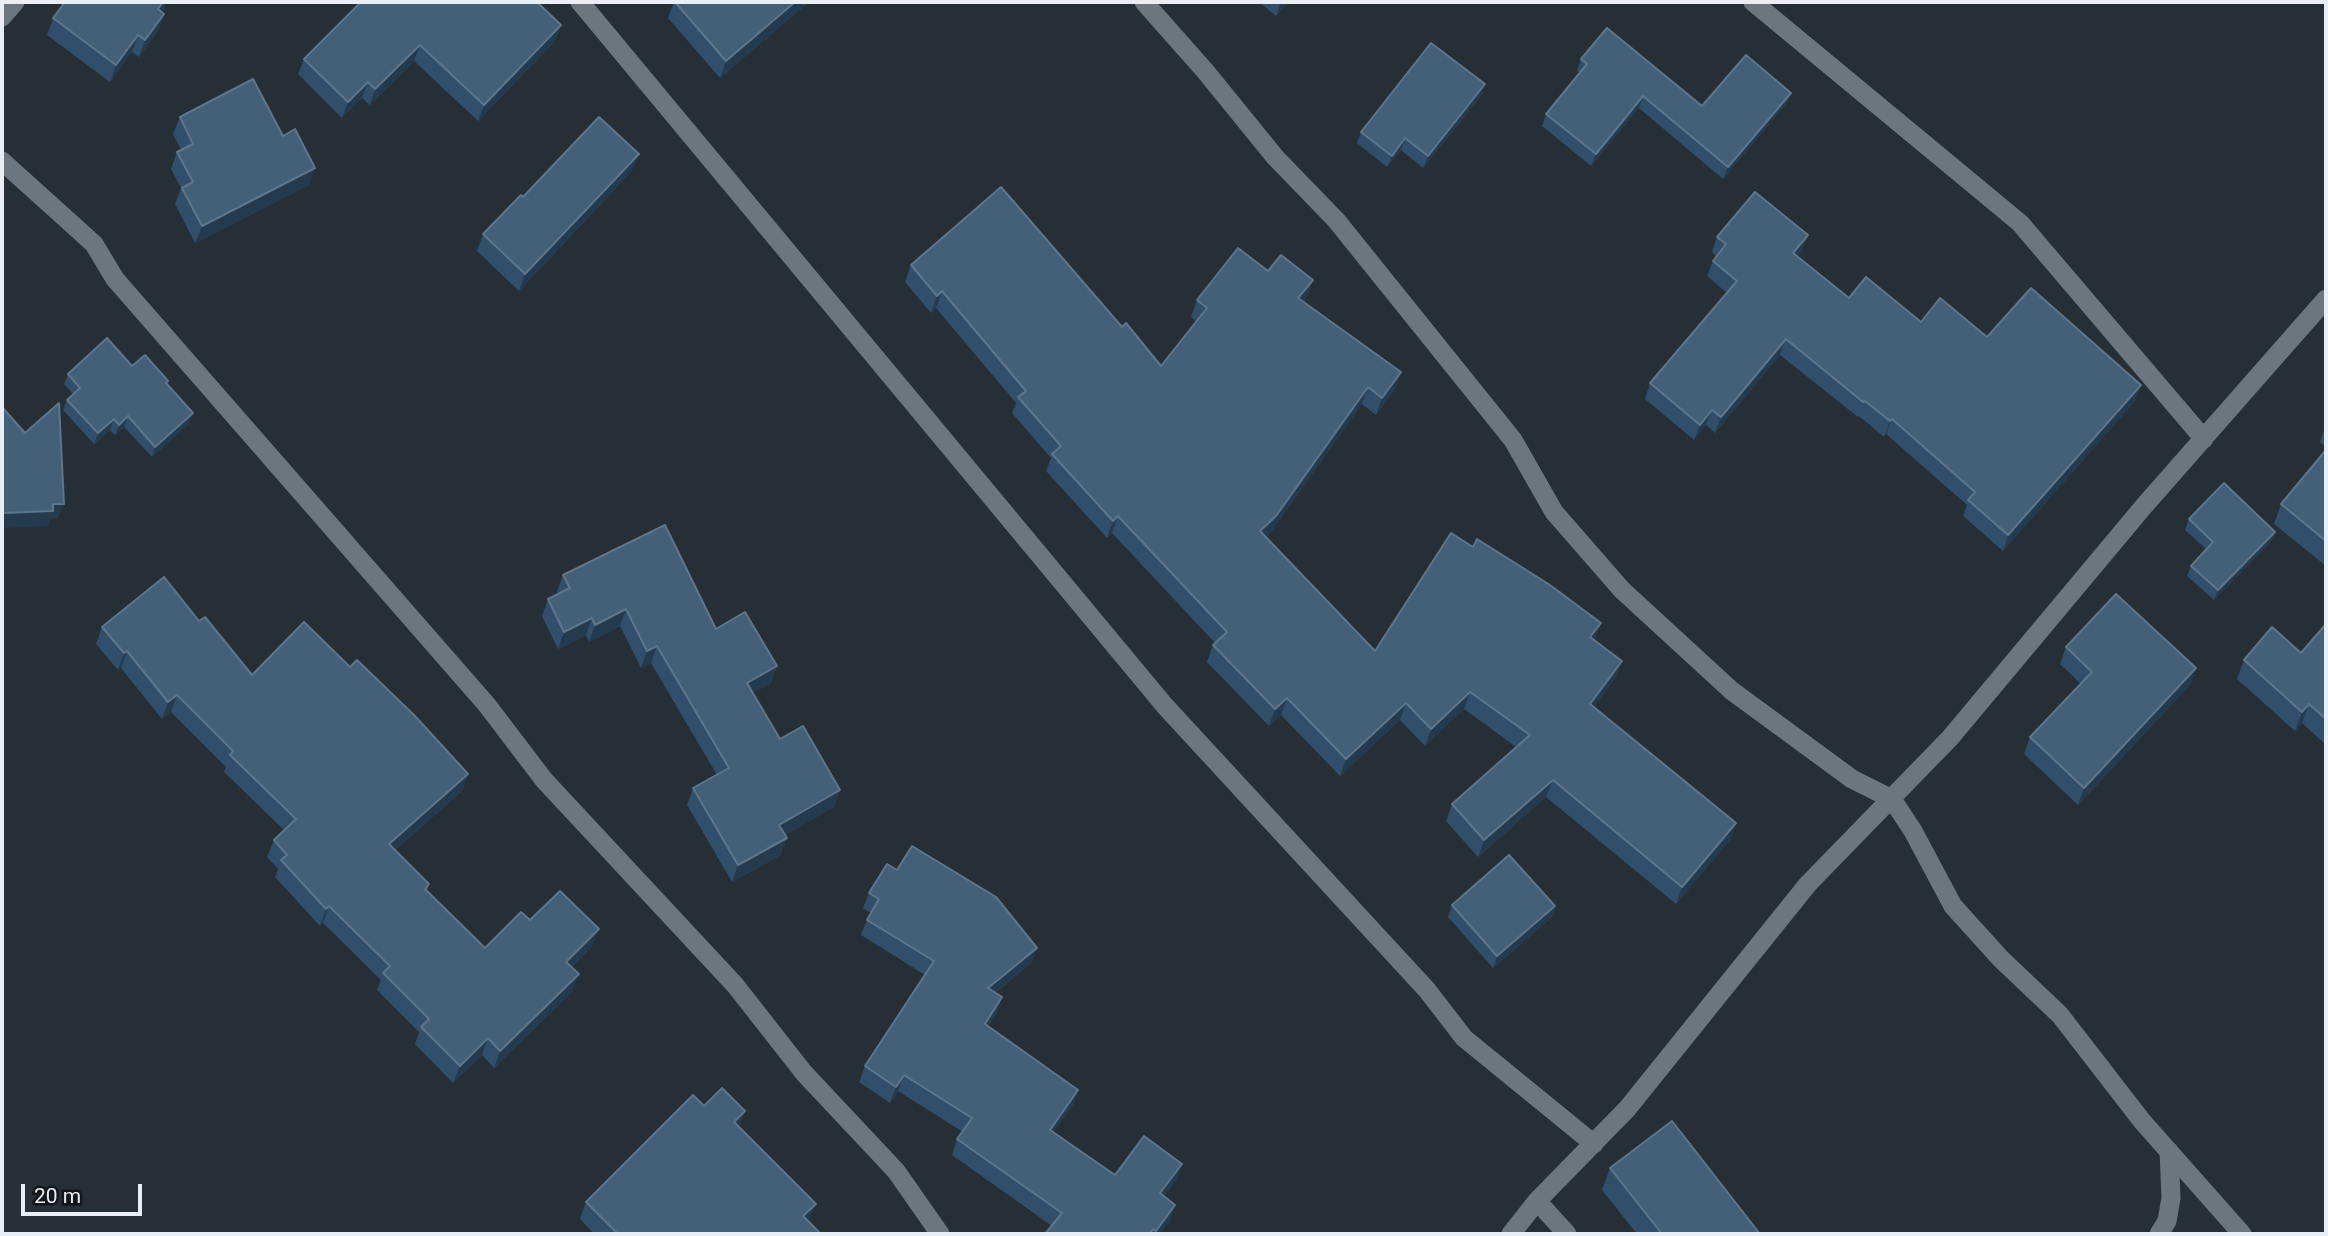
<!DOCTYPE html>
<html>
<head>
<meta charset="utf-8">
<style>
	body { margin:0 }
	#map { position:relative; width:2328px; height:1236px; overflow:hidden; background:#262e36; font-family:Roboto,sans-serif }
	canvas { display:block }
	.frame { position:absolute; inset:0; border:4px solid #e8eef3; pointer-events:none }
	.scale { position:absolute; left:21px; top:1184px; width:121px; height:32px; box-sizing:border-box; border:4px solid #e8eef3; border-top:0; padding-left:9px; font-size:21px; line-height:24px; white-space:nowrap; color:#e8eef3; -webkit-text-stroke:5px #12161a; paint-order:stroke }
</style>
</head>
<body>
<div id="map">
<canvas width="2328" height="1236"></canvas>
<div class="frame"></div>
<div class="scale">20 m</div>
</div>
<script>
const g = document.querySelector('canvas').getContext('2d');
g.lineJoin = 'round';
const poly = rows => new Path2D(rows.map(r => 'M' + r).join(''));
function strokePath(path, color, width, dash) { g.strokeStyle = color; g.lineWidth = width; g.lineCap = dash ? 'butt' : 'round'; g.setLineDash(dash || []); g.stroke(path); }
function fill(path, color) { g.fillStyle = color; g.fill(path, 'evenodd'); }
strokePath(poly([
	[580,2,1165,706,1427,990,1464,1038,1594,1144],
	[1144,2,1206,72,1275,157,1336,220,1513,440,1554,512,1622,590,1732,691,1852,779,1892,799,1913,831,1953,906,2001,959,2060,1015,2142,1121,2242,1234],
	[1753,2,2020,223,2204,439],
	[2,17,15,2],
	[2,161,94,244,115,279,487,705,544,780,735,985,804,1073,896,1171,940,1234],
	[1537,1201,1567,1234],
	[1511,1234,1537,1201,1627,1109,1808,884,1950,738,2144,506,2326,299],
	[2159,1234,2167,1221,2171,1198,2169,1151]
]), '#6c767f', 19);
fill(poly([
	[65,2,167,2,162,12,164,14,158,31,139,57,132,52,110,82,47,35,53,18],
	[674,2,809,2,720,78,668,18],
	[1259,2,1288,2,1276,16],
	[561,25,555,41,478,121,414,61,370,105,362,98,342,118,298,74,304,59],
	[1581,59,1702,106,1791,93,1786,104,1723,179,1639,108,1591,166,1542,126,1546,114,1580,73,1577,71],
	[1485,84,1481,96,1423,168,1401,150,1387,167,1357,143,1361,132],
	[180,117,309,185,195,243,175,204,181,188,171,169,177,152,181,150,173,134],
	[632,171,519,291,477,251,483,234,523,197],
	[1808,235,1802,251,1798,256,1849,298,1921,322,1987,337,2136,400,2003,551,1963,516,1967,505,1886,434,1884,437,1859,416,1858,417,1780,355,1715,433,1706,425,1694,440,1645,399,1650,383,1727,293,1707,276,1713,261,1716,256,1712,252,1717,237],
	[911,265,1122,327,1161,366,1196,321,1191,317,1197,300,1268,271,1307,297,1303,302,1401,372,1395,389,1376,415,1362,404,1270,533,1266,537,1375,651,1595,640,1594,641,1616,677,1594,707,1736,823,1730,840,1676,904,1546,797,1478,857,1446,821,1452,804,1516,747,1464,709,1425,746,1400,720,1340,776,1281,715,1269,726,1207,662,1213,645,1215,643,1112,533,1107,538,1046,471,1051,458,1012,413,1016,403,936,308,931,313,905,282],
	[132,366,168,381,167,384,190,423,152,457,124,427,115,435,110,430,94,444,63,410,67,400,73,394,64,384,68,374],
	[2326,424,2326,447,2320,442],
	[2326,450,2326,566,2274,524,2281,504],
	[2189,519,2271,542,2214,600,2187,576,2191,566,2206,549,2185,530],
	[563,575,716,629,777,666,771,683,753,693,780,739,840,790,834,807,785,835,781,855,732,882,687,805,693,788,717,775,651,663,641,668,620,626,589,642,586,635,558,649,542,616,548,599,558,594,557,592],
	[199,621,252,675,350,667,468,774,462,791,395,850,429,884,427,891,485,948,530,920,592,946,572,967,573,991,494,1068,482,1055,453,1083,415,1044,419,1032,377,990,381,980,323,923,320,926,275,877,278,869,267,857,274,840,284,830,224,772,226,767,171,712,162,719,121,668,118,670,96,644,102,627],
	[2326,624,2326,745,2302,723,2295,731,2237,679,2244,660,2301,653],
	[2066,647,2196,668,2190,685,2078,805,2024,754,2030,737,2081,684,2060,664],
	[869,893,1037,948,1031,963,995,993,997,1013,988,1026,1078,1090,1073,1105,1053,1132,1115,1175,1182,1164,1176,1180,1164,1196,1170,1221,1160,1234,1045,1234,1052,1226,952,1155,957,1139,963,1132,898,1091,890,1103,859,1082,865,1066,925,975,861,935,867,920,871,913,863,908],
	[1452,905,1555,906,1551,918,1493,968,1448,917],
	[704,1106,740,1127,809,1221,808,1222,821,1234,594,1234,580,1219,586,1202],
	[1610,1168,1760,1234,1637,1234,1602,1190]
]), '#314f6a');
fill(poly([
	[163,2,167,2,165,8,152,26,158,9],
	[795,2,809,2,720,78,726,61],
	[1281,2,1288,2,1276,16],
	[164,14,158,31,139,57,145,40],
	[561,25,555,41,478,121,484,105],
	[138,35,132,52,110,82,116,65],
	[420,45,414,61,370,105,375,89],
	[368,82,362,98,342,118,348,102],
	[1485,84,1481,96,1423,168,1428,156],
	[1791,93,1786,104,1723,179,1728,167],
	[1643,96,1639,108,1591,166,1596,154],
	[1405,138,1401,150,1387,167,1392,156],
	[639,154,632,171,519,291,525,274],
	[315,168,309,185,195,243,202,226],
	[1808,235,1802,251,1788,268,1793,253],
	[1313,280,1307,297,1292,315,1298,298],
	[942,291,936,308,931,313,937,296],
	[1786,339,1780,355,1715,433,1721,417],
	[1401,372,1395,389,1376,415,1382,398],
	[2141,385,2136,400,2003,551,2008,535],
	[1368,387,1362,404,1270,533,1254,547,1260,531],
	[1712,410,1706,425,1694,440,1700,425],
	[193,413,190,423,152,457,155,447],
	[128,416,124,427,115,435,119,425],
	[114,419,110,430,94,444,98,433],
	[1892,419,1886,434,1884,437,1890,421],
	[53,504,64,504,58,518,51,519,48,526,2,528,2,513],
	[1118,516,1112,533,1107,538,1113,521],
	[2275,532,2271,542,2214,600,2218,590],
	[626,609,620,626,589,642,595,625],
	[592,618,586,635,558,649,564,632],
	[1601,623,1595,640,1584,654,1590,637],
	[657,646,651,663,641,668,647,651],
	[127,651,121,668,118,670,124,653],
	[1622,661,1616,677,1584,721,1590,704],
	[777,666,771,683,741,700,747,683],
	[2196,668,2190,685,2078,805,2084,788],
	[1470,692,1464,709,1425,746,1431,729],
	[177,695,171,712,162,719,168,702],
	[1287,698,1281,715,1269,726,1275,709],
	[1406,703,1400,720,1340,776,1346,759],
	[2309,704,2302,723,2295,731,2302,712],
	[468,774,462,791,382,861,389,844],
	[1553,780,1546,797,1478,857,1484,840],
	[840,790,834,807,773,842,779,825],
	[1736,823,1730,840,1676,904,1682,887],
	[787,838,781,855,732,882,738,865],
	[329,906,323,923,320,926,326,909],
	[1555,906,1551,918,1493,968,1497,956],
	[599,929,592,946,560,979,566,962],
	[1037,948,1031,963,982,1003,988,988],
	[579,974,573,991,494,1068,500,1051],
	[1002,997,997,1013,979,1039,985,1024],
	[488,1038,482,1055,453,1083,460,1066],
	[904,1075,898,1091,890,1103,896,1087],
	[1078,1090,1073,1105,1044,1145,1050,1130],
	[745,1111,739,1128,734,1122],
	[1182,1164,1176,1180,1154,1209,1160,1193],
	[816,1204,809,1221,796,1233,803,1216],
	[1175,1205,1170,1221,1160,1234,1155,1234,1156,1231]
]), '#243b4f');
const building = poly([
	[65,2,163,2,158,9,164,14,145,40,138,35,116,65,53,18,65,2],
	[361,2,537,2,561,25,484,105,420,45,375,89,368,82,348,102,304,59,361,2],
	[675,2,795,2,726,61,675,2],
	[1607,28,1702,106,1746,55,1791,93,1728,167,1643,96,1596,154,1546,114,1587,64,1581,59,1607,28],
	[1431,43,1485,84,1428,156,1405,138,1392,156,1361,132,1431,43],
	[253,79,283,136,295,129,315,168,202,226,182,188,193,182,177,152,193,144,180,117,253,79],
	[599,117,639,154,525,274,483,234,521,195,523,197,599,117],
	[1001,187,1122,327,1126,323,1161,366,1207,308,1197,300,1238,248,1268,271,1281,255,1313,280,1298,298,1401,372,1382,398,1368,387,1276,516,1260,531,1375,651,1451,533,1473,547,1477,539,1550,585,1601,623,1590,637,1622,661,1590,704,1736,823,1682,887,1553,780,1484,840,1452,804,1530,735,1470,692,1431,729,1406,703,1346,759,1287,698,1275,709,1213,645,1227,632,1118,516,1113,521,1052,454,1061,446,1018,397,1026,391,942,291,937,296,911,265,1001,187],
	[1755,192,1808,235,1793,253,1849,298,1866,277,1921,322,1940,298,1987,337,2031,288,2141,385,2008,535,1968,500,1975,492,1892,419,1890,421,1865,401,1863,402,1786,339,1721,417,1712,410,1700,425,1650,383,1737,281,1713,261,1726,244,1717,237,1755,192],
	[107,338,132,366,145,355,168,381,166,383,193,413,155,447,128,416,119,425,114,419,98,433,67,400,80,388,68,374,107,338],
	[59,403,64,504,53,504,53,511,2,513,2,407,25,433,59,403],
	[2326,450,2326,541,2281,504,2326,450],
	[2224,483,2275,532,2218,590,2191,566,2213,542,2189,519,2224,483],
	[665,525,716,629,745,612,777,666,747,683,780,739,803,726,840,790,779,825,787,838,738,865,693,788,729,768,657,646,647,651,626,609,595,625,592,618,564,632,548,599,570,588,563,575,665,525],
	[164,577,199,621,205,617,252,675,304,622,350,667,357,660,415,716,468,774,389,844,429,884,425,889,485,948,521,912,530,920,560,891,599,929,566,962,579,974,500,1051,488,1038,460,1066,421,1027,429,1019,383,973,390,966,329,906,326,909,281,860,287,855,274,840,296,819,230,755,233,751,177,695,168,702,127,651,124,653,102,627,164,577],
	[2116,594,2196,668,2084,788,2030,737,2092,672,2066,647,2116,594],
	[2326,624,2326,719,2309,704,2302,712,2244,660,2272,627,2301,653,2326,624],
	[912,846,996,897,1037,948,988,988,1002,997,985,1024,1078,1090,1050,1130,1115,1175,1144,1136,1182,1164,1160,1193,1175,1205,1156,1231,1153,1229,1149,1234,1045,1234,1062,1213,957,1139,972,1118,904,1075,896,1087,865,1066,934,961,867,920,879,899,869,893,887,864,897,870,912,846],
	[1509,855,1555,906,1497,956,1452,905,1509,855],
	[722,1088,745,1111,734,1122,816,1204,803,1216,821,1234,618,1234,586,1202,693,1095,704,1106,722,1088],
	[1672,1121,1760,1234,1662,1234,1610,1168,1672,1121]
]);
fill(building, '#446079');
strokePath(building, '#5e768c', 2);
</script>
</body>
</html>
